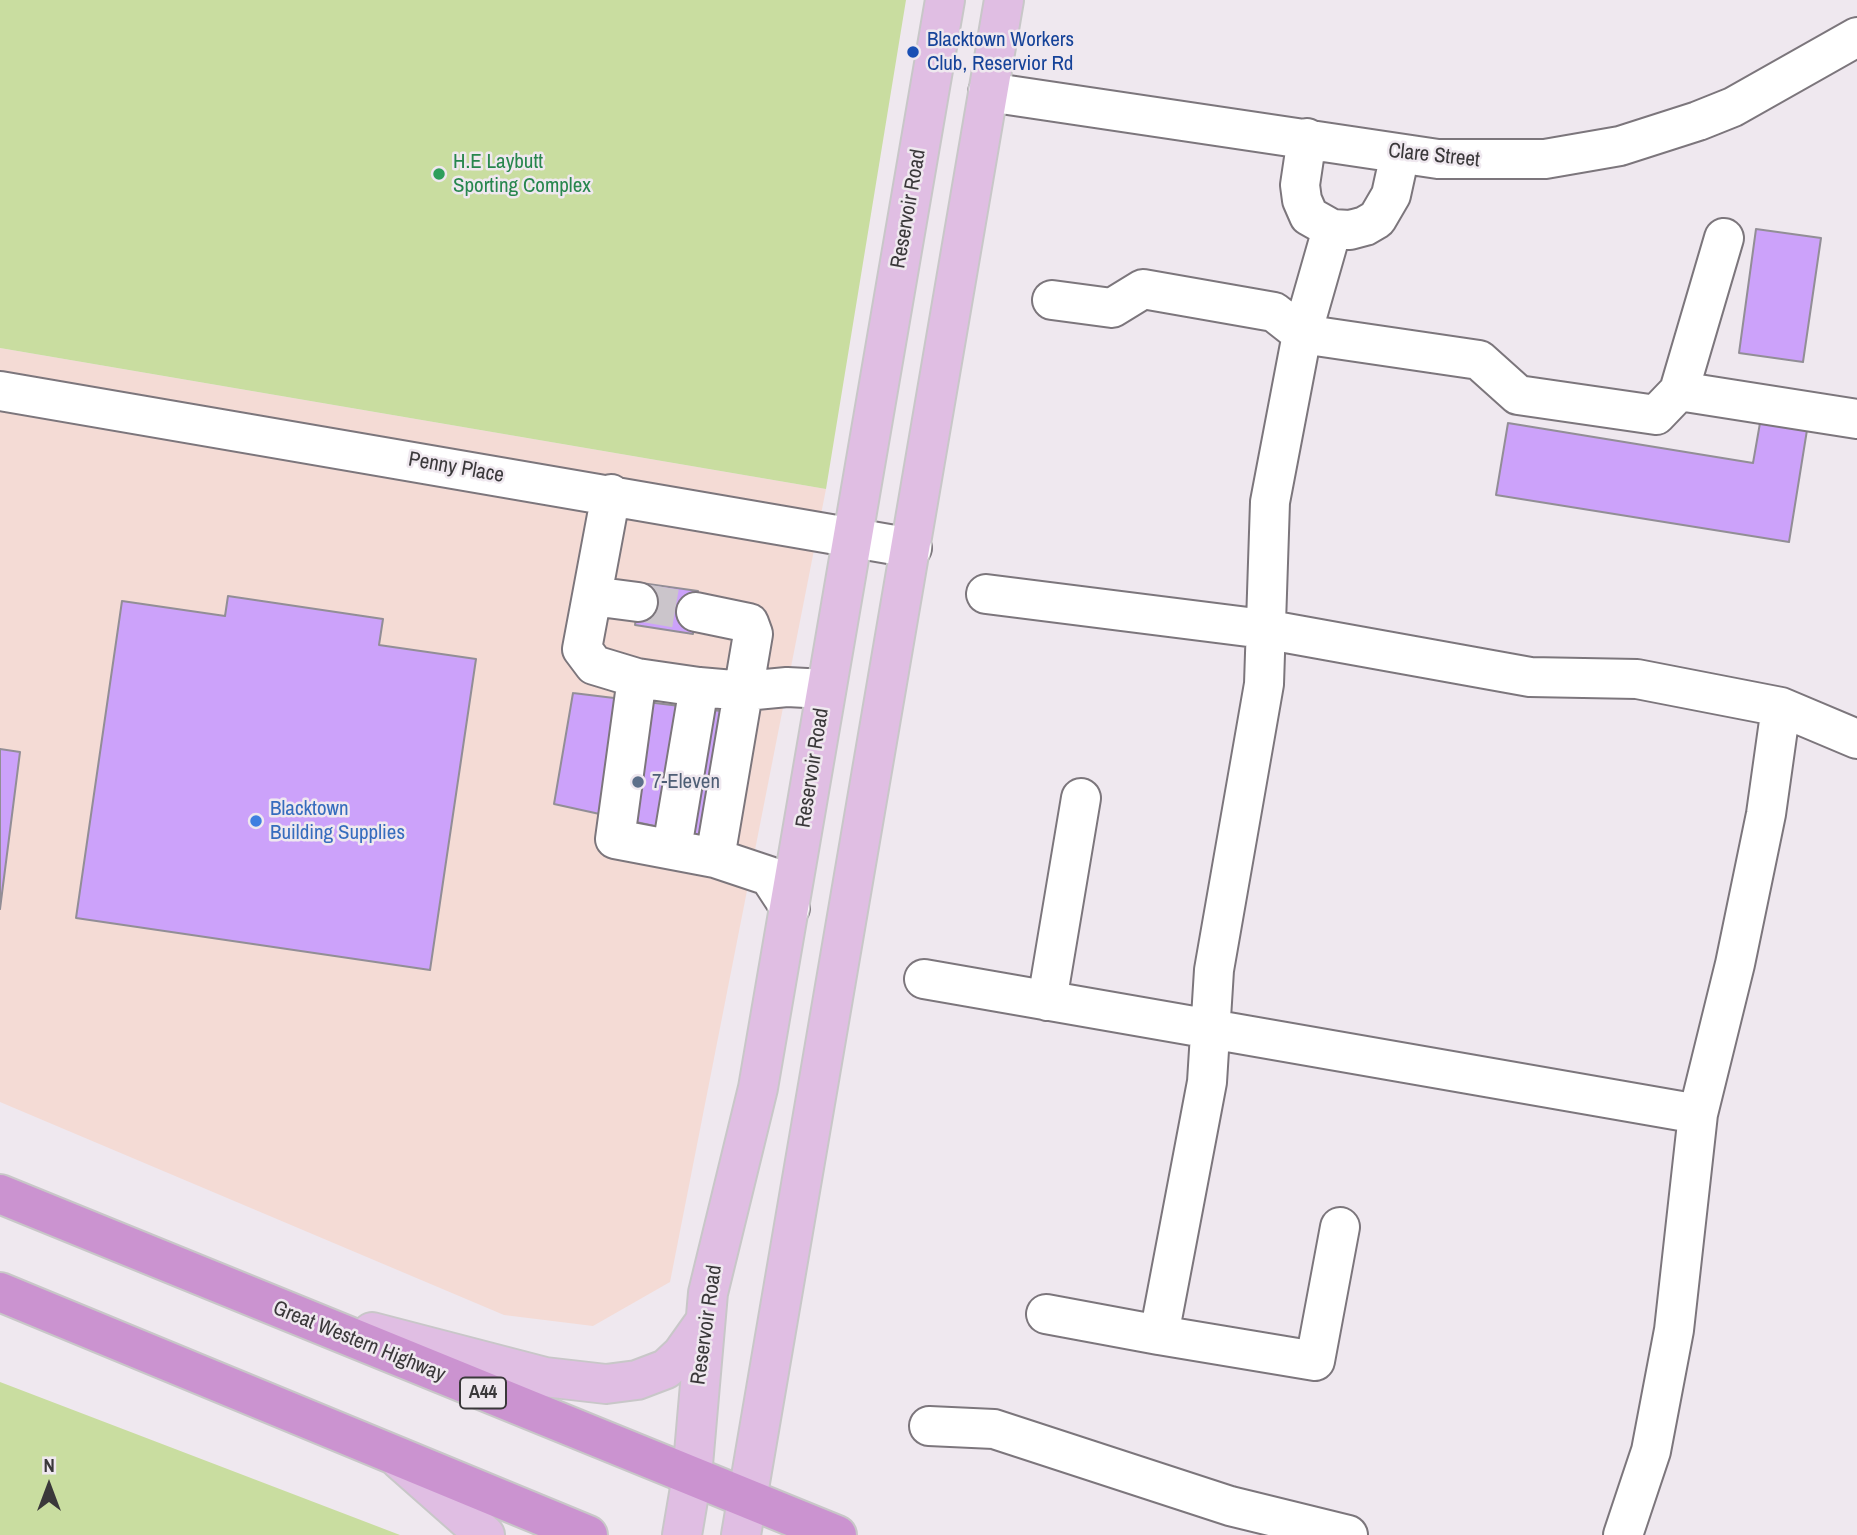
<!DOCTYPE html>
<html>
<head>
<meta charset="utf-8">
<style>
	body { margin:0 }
	#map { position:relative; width:1857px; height:1535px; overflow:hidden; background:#efe8ef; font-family:"Archivo Narrow",sans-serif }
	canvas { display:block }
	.north { position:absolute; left:14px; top:1451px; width:70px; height:70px; -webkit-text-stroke:5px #efe8ef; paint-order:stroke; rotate:0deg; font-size:19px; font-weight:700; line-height:28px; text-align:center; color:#3a383a }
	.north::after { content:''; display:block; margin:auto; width:24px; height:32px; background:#3a383a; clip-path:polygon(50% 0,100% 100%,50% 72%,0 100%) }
</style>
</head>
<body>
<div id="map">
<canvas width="1857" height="1535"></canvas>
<div class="north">N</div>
</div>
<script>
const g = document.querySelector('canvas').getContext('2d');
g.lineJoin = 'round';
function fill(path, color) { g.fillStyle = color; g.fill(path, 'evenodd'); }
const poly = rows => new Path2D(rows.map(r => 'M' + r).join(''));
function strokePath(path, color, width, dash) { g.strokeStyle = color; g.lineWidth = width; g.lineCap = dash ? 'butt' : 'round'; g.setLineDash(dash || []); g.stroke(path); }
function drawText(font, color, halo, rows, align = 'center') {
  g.font = font + ' "Archivo Narrow",sans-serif'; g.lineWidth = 5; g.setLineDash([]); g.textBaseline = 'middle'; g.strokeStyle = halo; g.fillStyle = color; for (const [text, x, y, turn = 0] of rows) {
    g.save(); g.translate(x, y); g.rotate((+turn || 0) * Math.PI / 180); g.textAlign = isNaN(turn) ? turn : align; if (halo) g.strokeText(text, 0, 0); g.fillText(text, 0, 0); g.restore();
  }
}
fill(poly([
	[0,348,826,489,670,1282,593,1326,504,1315,0,1102]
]), '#f4dbd5');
fill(poly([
	[0,0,906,0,826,489,0,348],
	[0,1382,400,1535,0,1535]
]), '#c9dda0');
const building = poly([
	[1756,229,1821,238,1803,362,1739,353,1756,229],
	[1508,423,1753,463,1760,423,1807,430,1789,542,1496,495,1508,423],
	[641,583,698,591,693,634,635,625,641,583],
	[228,596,383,619,379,645,476,659,430,970,76,918,122,601,225,616,228,596],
	[573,693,729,712,709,838,554,804,573,693],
	[0,749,20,752,0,909,0,749]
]);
fill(building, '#cca2fa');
strokePath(building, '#928e96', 2);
strokePath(poly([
	[638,602,696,612]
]), '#cbc5cb', 38, [38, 19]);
const minor = poly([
	[988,92,1438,159,1545,159,1620,146,1698,121,1733,107,1857,37],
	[1307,138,1300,185,1302,200,1309,216,1332,229,1350,230,1365,226,1377,219,1391,195,1400,154],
	[1332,229,1302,334,1270,502,1264,684,1214,970,1207,1082,1159,1335,1315,1361,1340,1227],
	[1052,300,1112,308,1143,289,1274,312,1302,334,1479,360,1518,395,1656,415,1679,391,1857,419],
	[0,391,912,548],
	[1679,391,1724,238],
	[611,494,582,649,594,665,637,678,699,687,745,691,787,687,826,689],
	[986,594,1264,629,1530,677,1637,679,1781,707,1857,739],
	[592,596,638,602],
	[696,612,749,623,753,634,715,858],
	[637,678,615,839,715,858,769,876,790,908],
	[672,848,699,687],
	[924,979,1698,1114],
	[1047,1001,1081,798],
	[1046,1314,1159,1335],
	[929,1426,994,1429,1230,1506,1348,1535],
	[1623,1535,1651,1451,1674,1330,1698,1114,1735,964,1766,814,1781,707]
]);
const major = poly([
	[372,1332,545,1377,606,1384,637,1380,666,1369,682,1354,704,1323],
	[400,1460,485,1535],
	[682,1535,692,1476,708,1293,758,1088,945,0],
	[741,1535,1004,0]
]);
const highway = poly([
	[0,1194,837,1535],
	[0,1292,588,1535]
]);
strokePath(minor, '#7c767c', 42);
strokePath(major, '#c8c7c8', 42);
strokePath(highway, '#c8c7c8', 42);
strokePath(minor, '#fff', 38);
strokePath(major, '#e0bee3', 38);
strokePath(highway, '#cb93d0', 38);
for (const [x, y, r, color] of [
	[913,52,7,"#1a4fb4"],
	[439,174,7,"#2e9e5b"],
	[638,782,7,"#5c6f8a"],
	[256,821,7,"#3f7fe0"]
]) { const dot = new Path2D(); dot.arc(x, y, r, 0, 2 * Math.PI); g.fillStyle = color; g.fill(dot); strokePath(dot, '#efe8ef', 2.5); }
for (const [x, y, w] of [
	[483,1393,46]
]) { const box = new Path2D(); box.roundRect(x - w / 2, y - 15.5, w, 31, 5); g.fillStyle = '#efe8ef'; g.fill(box); strokePath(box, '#3a383a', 2); }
drawText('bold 19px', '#3a383a', null, [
	["A44",483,1393]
]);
drawText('21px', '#164399', '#efe8ef', [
	["Blacktown Workers",927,40],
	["Club, Reservior Rd",927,64]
], 'left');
drawText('21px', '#3a383a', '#efe8ef', [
	["Clare Street",1434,156,6],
	["Reservoir Road",909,209,-80],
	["Penny Place",456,468,10],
	["Reservoir Road",813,768,-81],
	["Reservoir Road",707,1325,-82],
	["Great Western Highway",359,1342,22]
]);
drawText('21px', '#27864d', '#efe8ef', [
	["H.E Laybutt",453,162],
	["Sporting Complex",453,186]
], 'left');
drawText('21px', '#4e5e75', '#efe8ef', [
	["7-Eleven",652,782]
], 'left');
drawText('21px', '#366cbe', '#efe8ef', [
	["Blacktown",270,809],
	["Building Supplies",270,833]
], 'left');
</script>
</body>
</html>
